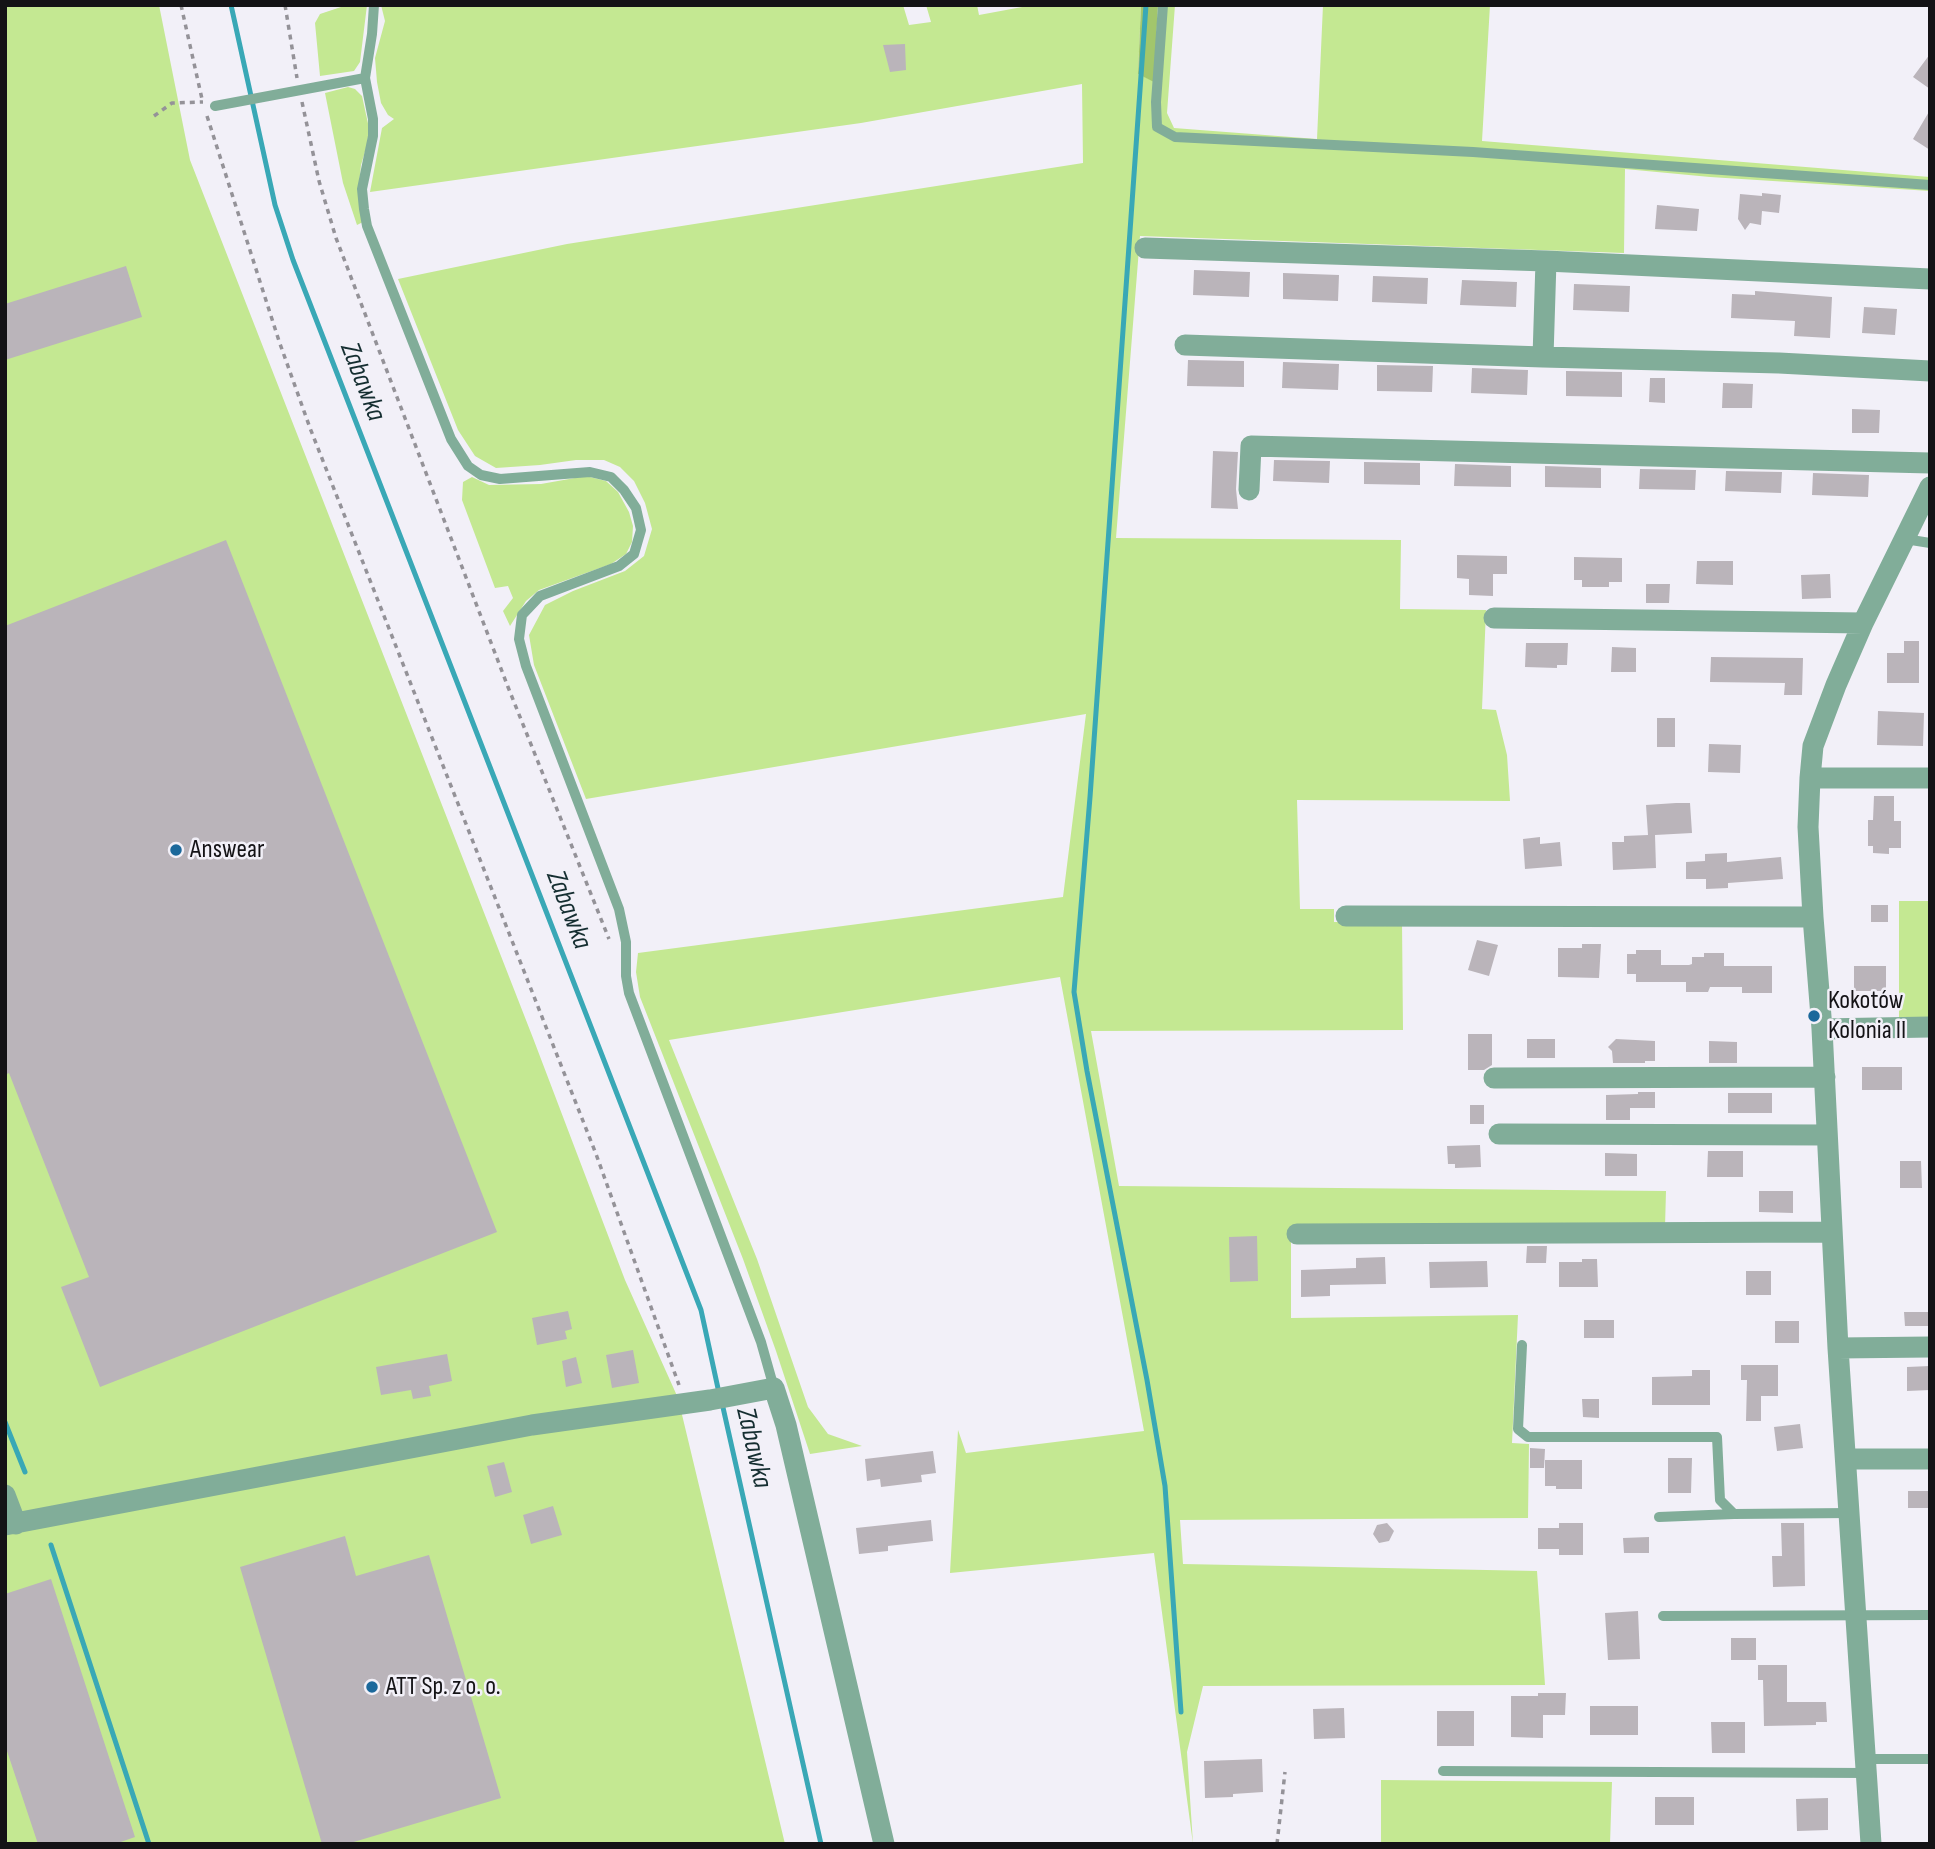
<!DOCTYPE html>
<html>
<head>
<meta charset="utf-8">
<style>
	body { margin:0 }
	#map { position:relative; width:1935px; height:1849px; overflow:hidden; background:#f2f0f8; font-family:"Sofia Sans Condensed",sans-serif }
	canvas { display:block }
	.frame { position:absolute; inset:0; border:7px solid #141316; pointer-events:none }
</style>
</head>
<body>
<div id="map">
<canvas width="1935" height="1849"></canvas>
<div class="frame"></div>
</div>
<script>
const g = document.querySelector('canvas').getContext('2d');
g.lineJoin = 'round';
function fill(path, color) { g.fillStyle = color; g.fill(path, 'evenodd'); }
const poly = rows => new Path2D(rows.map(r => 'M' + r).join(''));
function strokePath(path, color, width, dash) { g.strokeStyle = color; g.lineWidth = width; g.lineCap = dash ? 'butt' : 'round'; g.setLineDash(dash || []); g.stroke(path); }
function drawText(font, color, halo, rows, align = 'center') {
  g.font = font + ' "Sofia Sans Condensed",sans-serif'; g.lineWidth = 5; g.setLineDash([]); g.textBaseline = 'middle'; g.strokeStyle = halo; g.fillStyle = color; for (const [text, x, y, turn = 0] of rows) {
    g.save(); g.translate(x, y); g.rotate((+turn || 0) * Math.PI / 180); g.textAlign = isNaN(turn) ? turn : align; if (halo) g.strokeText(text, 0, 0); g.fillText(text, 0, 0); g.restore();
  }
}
fill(poly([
	[5,5,159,5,190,160,533,1038,625,1280,678,1398,785,1844,5,1844],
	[347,5,367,5,360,62,354,71,320,76,315,23,320,14],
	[381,5,903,5,909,25,931,22,926,5,977,5,979,15,1033,5,1141,5,1138,74,1154,81,1158,5,1175,5,1167,113,1174,128,1317,139,1323,5,1490,5,1482,141,1930,177,1930,191,1710,177,1625,169,1624,253,1140,236,1116,538,1401,540,1400,609,1486,610,1482,709,1496,710,1507,755,1510,801,1297,800,1300,909,1334,909,1334,922,1402,922,1403,1030,1091,1031,1119,1186,1666,1191,1665,1227,1291,1231,1291,1318,1518,1315,1512,1443,1529,1444,1528,1518,1180,1520,1183,1564,1537,1571,1545,1685,1203,1686,1187,1752,1193,1844,1154,1553,950,1573,958,1430,966,1453,1144,1431,1060,977,669,1040,757,1259,808,1407,828,1434,862,1446,810,1454,776,1351,743,1259,640,997,636,972,638,953,1063,897,1086,714,586,799,534,665,529,635,545,605,573,591,625,571,644,556,652,529,645,503,634,481,620,467,604,460,576,460,540,465,496,468,475,456,458,430,398,279,567,244,1083,163,1082,84,861,123,370,192,382,128,394,119,388,115,381,103,377,82,375,58,385,21],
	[348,87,355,89,362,96,369,128,367,145,361,165,358,194,363,222,357,225,343,183,325,93],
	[586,476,606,481,618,492,629,512,633,526,632,542,626,554,611,564,539,590,526,601,510,626,503,611,513,598,508,586,495,588,462,500,463,482,472,477,489,485,541,484],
	[1899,901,1930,901,1930,1020,1899,1020],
	[1381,1780,1612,1782,1610,1844,1381,1844]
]), '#c4e892');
fill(poly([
	[1141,5,1158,5,1154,82,1138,74]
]), '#a2c66c');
strokePath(poly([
	[231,5,275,205,293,260,701,1310,719,1393],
	[1146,5,1090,797,1074,992,1087,1071,1147,1380,1165,1486,1181,1712],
	[722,1403,821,1844],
	[5,1422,25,1472],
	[51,1545,149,1844]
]), '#39a8b6', 5);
fill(poly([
	[905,44,906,70,890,72,883,45],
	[1930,54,1930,89,1913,77],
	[1930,110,1930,150,1913,139],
	[1762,193,1781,195,1779,213,1762,211,1761,225,1750,223,1745,230,1738,219,1740,194,1762,196],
	[1657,205,1699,209,1697,231,1655,229],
	[126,266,142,317,5,360,5,304],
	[1194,270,1250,272,1249,297,1193,295],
	[1283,273,1339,275,1338,301,1283,299],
	[1373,276,1428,278,1427,304,1372,302],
	[1462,280,1517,282,1516,307,1460,305],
	[1574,284,1630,286,1629,312,1573,310],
	[1755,291,1832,297,1830,338,1794,336,1795,321,1731,318,1732,294,1755,295],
	[1864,307,1897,309,1895,335,1862,333],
	[1188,360,1244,361,1244,387,1187,386],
	[1283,362,1339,364,1338,390,1282,388],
	[1377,365,1433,366,1432,392,1377,391],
	[1472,368,1528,370,1527,395,1471,393],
	[1566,371,1622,372,1622,397,1566,396],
	[1650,378,1665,378,1665,403,1649,402],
	[1723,383,1753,384,1752,408,1722,408],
	[1852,409,1880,410,1879,433,1852,433],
	[1213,451,1238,452,1236,489,1238,509,1211,508],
	[1274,460,1330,461,1329,483,1273,481],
	[1364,462,1420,463,1420,485,1364,484],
	[1455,464,1511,466,1511,487,1454,486],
	[1545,466,1601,468,1601,488,1545,487],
	[1640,469,1696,470,1695,490,1639,489],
	[1726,471,1782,472,1781,493,1725,491],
	[1813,473,1869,475,1868,497,1812,495],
	[226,540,497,1232,100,1387,61,1287,89,1277,9,1073,5,1075,5,626],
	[1457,555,1507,556,1507,574,1493,574,1493,596,1469,595,1469,579,1457,578],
	[1574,557,1622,558,1622,582,1609,582,1609,587,1582,587,1582,580,1574,580],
	[1697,561,1733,561,1733,585,1696,584],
	[1830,574,1831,598,1802,599,1801,575],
	[1646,584,1670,584,1669,603,1646,603],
	[1904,641,1919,641,1919,683,1887,683,1887,653,1904,653],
	[1526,643,1568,643,1567,665,1557,665,1557,668,1525,667],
	[1612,647,1636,648,1636,672,1611,672],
	[1711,657,1803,658,1802,695,1784,695,1785,683,1710,682],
	[1878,711,1924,713,1923,746,1877,745],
	[1657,718,1675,718,1675,747,1657,747],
	[1709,744,1741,745,1740,773,1708,772],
	[1874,796,1894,796,1894,821,1901,821,1901,848,1889,848,1889,854,1873,853,1873,846,1868,846,1868,820,1873,820],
	[1676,803,1690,803,1692,833,1655,835,1656,868,1613,870,1612,842,1624,842,1624,836,1648,835,1646,805],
	[1540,837,1540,844,1560,842,1562,866,1525,869,1523,839],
	[1727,853,1727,862,1781,857,1783,879,1728,883,1728,888,1706,889,1706,879,1686,879,1686,862,1705,861,1705,854],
	[1871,905,1888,905,1888,922,1871,922],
	[1477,940,1498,945,1489,976,1468,970],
	[1582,944,1601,944,1599,978,1558,977,1558,948,1582,948],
	[1636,950,1661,950,1661,965,1689,965,1692,964,1692,957,1704,957,1704,953,1724,953,1724,966,1772,966,1772,993,1742,993,1742,987,1710,987,1708,992,1686,992,1686,982,1636,982,1636,974,1627,974,1627,954,1636,954],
	[1854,966,1886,966,1886,991,1854,991],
	[1468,1034,1492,1034,1492,1065,1484,1070,1468,1070],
	[1527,1039,1555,1039,1555,1058,1527,1058],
	[1616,1039,1655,1041,1655,1061,1645,1061,1645,1063,1613,1063,1612,1051,1608,1047],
	[1709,1041,1737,1042,1737,1063,1709,1063],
	[1862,1067,1902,1067,1902,1090,1862,1090],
	[1638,1092,1655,1092,1655,1108,1630,1108,1630,1120,1606,1120,1606,1095,1638,1094],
	[1728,1093,1772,1093,1772,1113,1728,1113],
	[1470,1105,1484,1105,1484,1124,1470,1124],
	[1480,1145,1481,1167,1455,1168,1455,1164,1448,1164,1447,1146],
	[1708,1151,1743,1151,1743,1177,1707,1177],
	[1605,1153,1637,1154,1637,1176,1605,1176],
	[1900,1161,1921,1161,1922,1188,1900,1188],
	[1759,1191,1793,1191,1793,1213,1759,1212],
	[1257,1236,1258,1281,1230,1282,1229,1237],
	[1527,1246,1547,1246,1546,1263,1526,1263],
	[1385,1257,1386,1284,1330,1285,1330,1296,1301,1297,1301,1270,1356,1268,1356,1258],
	[1582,1259,1597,1259,1598,1287,1559,1287,1559,1262,1582,1262],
	[1487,1261,1488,1287,1430,1288,1429,1262],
	[1746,1271,1771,1271,1771,1295,1746,1295],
	[568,1311,572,1329,565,1331,567,1339,537,1345,532,1318],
	[1904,1312,1930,1312,1930,1326,1905,1326],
	[1584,1320,1614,1320,1614,1338,1584,1338],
	[1775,1321,1799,1321,1799,1343,1775,1343],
	[633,1350,639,1383,612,1388,606,1355],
	[447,1354,452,1381,429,1386,431,1396,413,1399,411,1390,381,1395,376,1367],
	[576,1357,582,1383,566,1387,562,1361],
	[1741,1365,1778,1365,1778,1396,1761,1396,1761,1421,1746,1421,1747,1380,1741,1380],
	[1930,1366,1930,1390,1907,1391,1907,1367],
	[1692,1370,1710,1370,1710,1405,1652,1405,1652,1377,1692,1376],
	[1582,1399,1599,1399,1599,1418,1583,1417],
	[1800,1424,1803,1448,1777,1451,1774,1427],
	[1530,1448,1545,1449,1544,1468,1530,1468],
	[933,1451,936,1473,921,1475,922,1482,881,1487,880,1479,867,1481,865,1459],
	[1668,1458,1692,1458,1691,1493,1668,1493],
	[1545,1460,1582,1460,1582,1489,1556,1489,1556,1486,1545,1486],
	[504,1462,512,1492,495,1497,487,1466],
	[1908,1491,1930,1491,1930,1508,1908,1508],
	[553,1506,562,1535,531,1544,523,1515],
	[931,1520,933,1541,888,1546,888,1551,859,1554,856,1528],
	[1387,1523,1394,1531,1389,1541,1379,1543,1373,1534,1377,1525],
	[1559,1523,1583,1523,1583,1555,1559,1555,1559,1549,1538,1549,1538,1528,1559,1528],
	[1781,1523,1804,1523,1805,1586,1773,1587,1772,1556,1782,1556],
	[345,1536,356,1576,429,1555,501,1798,347,1844,322,1844,240,1567],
	[1649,1537,1649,1553,1624,1553,1623,1538],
	[51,1579,135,1837,115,1844,38,1844,5,1745,5,1594],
	[1638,1611,1640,1659,1608,1660,1605,1613],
	[1731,1638,1756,1638,1756,1660,1731,1660],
	[1758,1665,1787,1665,1787,1702,1826,1702,1827,1722,1816,1722,1816,1725,1764,1726,1763,1680,1758,1680],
	[1538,1693,1566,1693,1565,1715,1543,1715,1543,1738,1511,1737,1511,1696,1538,1696],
	[1590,1706,1638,1706,1638,1735,1590,1735],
	[1344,1708,1345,1738,1314,1739,1313,1709],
	[1437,1711,1474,1711,1474,1746,1437,1746],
	[1711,1722,1745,1722,1745,1753,1712,1753],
	[1262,1759,1263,1792,1233,1794,1233,1797,1205,1798,1204,1761],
	[1655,1797,1694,1797,1694,1825,1655,1825],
	[1828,1798,1828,1830,1797,1831,1796,1799]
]), '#bab4ba');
strokePath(poly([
	[181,5,202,99],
	[285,5,297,78],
	[302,102,319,181,336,238,508,687,609,939],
	[154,116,172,103,203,102],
	[207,116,279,341,310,428,596,1154,679,1385],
	[1277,1844,1285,1772]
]), '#949298', 3.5, [5, 5]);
strokePath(poly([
	[374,5,372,34,365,78,373,119,373,136,362,189,364,209,367,226,451,439,468,466,481,475,500,479,590,472,611,477,624,490,636,508,641,530,634,554,619,566,540,596,522,615,519,639,526,666,619,909,626,942,626,976,629,993,761,1342,774,1388],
	[1163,5,1156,102,1157,127,1175,137,1473,152,1930,185],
	[215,106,365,78],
	[1905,539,1930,543],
	[1522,1345,1518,1429,1528,1437,1717,1437,1720,1500,1734,1514,1850,1513],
	[1659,1517,1734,1514],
	[1663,1616,1930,1615],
	[1865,1759,1930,1759],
	[1443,1771,1866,1773]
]), '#81ad99', 10);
strokePath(poly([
	[1145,248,1546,261,1930,279],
	[1185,345,1543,357,1546,261],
	[1543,357,1779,363,1930,371],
	[1249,490,1251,446,1930,463],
	[1494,618,1863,623],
	[1810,778,1930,778],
	[1346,916,1813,917],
	[1822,1029,1930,1027],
	[1494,1078,1825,1077],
	[1499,1134,1827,1135],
	[1297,1234,1832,1232],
	[1838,1348,1930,1347],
	[1847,1459,1930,1459],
	[5,1495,16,1524],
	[5,1525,532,1425,710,1400,774,1388,786,1425,884,1844],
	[1871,1844,1838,1348,1822,1029,1813,917,1808,827,1810,778,1813,746,1836,685,1863,623,1930,487]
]), '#81ad99', 21);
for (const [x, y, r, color] of [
	[176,850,7,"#1b689b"],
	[1814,1016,7,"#1b689b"],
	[372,1687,7,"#1b689b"]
]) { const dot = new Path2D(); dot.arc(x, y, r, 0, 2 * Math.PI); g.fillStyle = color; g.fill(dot); strokePath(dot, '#f2f0f8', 2.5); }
drawText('26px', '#141316', '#f2f0f8', [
	["Answear",190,850],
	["Kokotów",1828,1001],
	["Kolonia II",1828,1031],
	["ATT Sp. z o. o.",386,1687]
], 'left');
drawText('italic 28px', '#152e31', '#f2f0f8', [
	["Zabawka",362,382,69],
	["Zabawka",568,910,69],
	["Zabawka",753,1448,77]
]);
</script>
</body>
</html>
